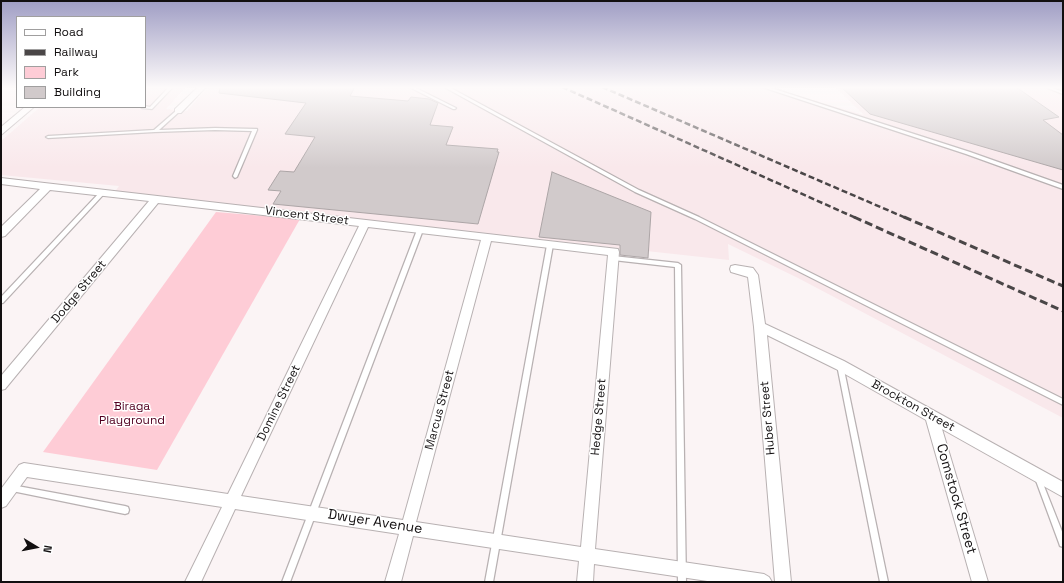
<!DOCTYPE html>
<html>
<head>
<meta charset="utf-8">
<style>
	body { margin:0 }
	#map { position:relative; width:1064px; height:583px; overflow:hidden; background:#fbf4f5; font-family:"Space Grotesk",sans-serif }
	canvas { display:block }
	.frame { position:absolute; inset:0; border:2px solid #120f10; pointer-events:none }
	.legend { position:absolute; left:16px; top:16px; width:130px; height:92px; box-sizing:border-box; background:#fff; border:1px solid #a09f9f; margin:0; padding:5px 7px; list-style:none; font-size:12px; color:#120f10 }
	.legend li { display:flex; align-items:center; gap:8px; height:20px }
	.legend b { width:20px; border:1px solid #a09f9f }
	.north { position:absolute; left:16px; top:527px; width:40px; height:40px; -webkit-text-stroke:3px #fff; paint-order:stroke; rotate:100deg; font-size:11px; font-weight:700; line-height:16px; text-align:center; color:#120f10 }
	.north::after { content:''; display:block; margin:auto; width:14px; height:18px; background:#120f10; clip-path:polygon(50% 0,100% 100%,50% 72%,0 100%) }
</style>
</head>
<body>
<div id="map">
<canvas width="1064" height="583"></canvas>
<div class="frame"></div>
<ul class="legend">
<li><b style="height:5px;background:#fff"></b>Road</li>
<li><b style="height:5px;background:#4a4647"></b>Railway</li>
<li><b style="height:11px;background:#feccd6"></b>Park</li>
<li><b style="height:11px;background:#d1cacb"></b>Building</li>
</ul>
<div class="north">N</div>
</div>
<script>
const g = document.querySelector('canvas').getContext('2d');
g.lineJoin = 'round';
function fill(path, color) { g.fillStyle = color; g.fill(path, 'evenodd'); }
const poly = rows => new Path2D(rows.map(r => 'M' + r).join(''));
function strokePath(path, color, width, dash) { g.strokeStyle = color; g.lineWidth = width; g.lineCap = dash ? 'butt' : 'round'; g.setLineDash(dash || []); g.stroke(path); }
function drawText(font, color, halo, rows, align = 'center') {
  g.font = font + ' "Space Grotesk",sans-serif'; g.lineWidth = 3; g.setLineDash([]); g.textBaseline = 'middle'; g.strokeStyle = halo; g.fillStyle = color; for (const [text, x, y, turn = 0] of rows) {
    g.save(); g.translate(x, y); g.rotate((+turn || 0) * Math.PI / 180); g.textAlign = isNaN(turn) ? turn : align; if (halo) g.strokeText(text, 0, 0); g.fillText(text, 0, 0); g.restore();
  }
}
fill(poly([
	[145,87,186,87,166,109,187,111,208,87,769,87,864,115,835,87,1063,87,1063,418,798,278,728,244,729,260,114,193,119,186,1,175,1,141,40,107,145,107]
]), '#f9e8eb');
fill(poly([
	[216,212,300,219,157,470,43,452]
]), '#feccd6');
const building = poly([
	[220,87,355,87,350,96,408,101,411,97,429,99,438,103,430,125,453,127,446,145,498,149,497,152,499,152,478,224,273,204,281,191,268,190,280,171,294,172,315,137,285,134,306,103,219,93,220,87],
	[841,87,1016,87,1059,117,1043,120,1063,135,1063,170,870,114,841,87],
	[552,172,651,212,648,258,620,255,620,245,539,237,552,172]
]);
fill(building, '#d1cacb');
strokePath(building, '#ada6a7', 1);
const service = poly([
	[169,87,173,87,152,109,142,108,141,107,145,107,145,106,150,107,169,87],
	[409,87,414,87,456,108,455,109,453,109,409,87],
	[444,87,449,87,639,190,699,217,1063,399,1063,405,695,219,635,192,444,87],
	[762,87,768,87,970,152,1063,185,1063,189,966,154,762,87],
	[1045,87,1050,87,1063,92,1063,94,1045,87],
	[177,110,179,110,180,111,159,130,215,128,257,129,257,130,237,177,235,178,233,176,252,131,215,130,155,132,48,138,46,137,48,136,154,130,177,110],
	[102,191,104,192,104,194,3,303,1,303,1,297,100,192,102,191],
	[420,228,423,230,290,582,282,582,417,230,420,228],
	[550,243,553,245,493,582,485,582,547,245,550,243],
	[613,256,678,263,681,265,686,582,678,582,675,267,613,260,610,258,613,256],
	[840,362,842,363,843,365,888,582,880,582,837,365,838,363,840,362],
	[1038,475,1040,476,1063,534,1063,547,1060,546,1059,543,1035,478,1036,476,1038,475],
	[12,485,125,506,128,507,129,510,128,513,125,514,12,491,10,490,9,488,10,486,12,485]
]);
const minor = poly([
	[198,87,206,87,181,113,175,113,175,109,198,87],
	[25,107,34,107,1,135,1,127,25,107],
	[1,178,618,249,619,252,595,549,764,574,769,577,772,582,714,582,594,564,593,582,577,582,579,561,413,536,401,582,385,582,399,534,235,509,201,582,185,582,222,507,27,477,6,506,1,508,1,489,19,465,24,463,228,494,359,226,158,203,5,389,1,390,1,376,149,201,50,190,5,236,1,237,1,227,40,189,1,184,1,178],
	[368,227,481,240,403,520,241,496,368,227],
	[491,241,608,255,581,547,416,522,491,241],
	[735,265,753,268,758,275,765,324,844,361,1063,482,1063,497,942,429,988,582,972,582,926,420,836,369,767,335,791,582,775,582,754,327,748,277,731,272,730,269,731,266,735,265]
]);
strokePath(service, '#b8b1b2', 2.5);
strokePath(minor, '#b8b1b2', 2);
fill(service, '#fff');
fill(minor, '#fff');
strokePath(poly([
	[562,87,856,218],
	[602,87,906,218]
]), '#4a4647', 2.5, [6, 3]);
strokePath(poly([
	[854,217,1063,311],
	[904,217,1063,286]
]), '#4a4647', 3, [8, 4]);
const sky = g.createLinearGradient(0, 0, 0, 168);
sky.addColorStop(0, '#9f9dc4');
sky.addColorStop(0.52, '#fdfafa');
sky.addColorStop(1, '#fdfafa00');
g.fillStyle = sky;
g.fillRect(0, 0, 1064, 168);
drawText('12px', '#120f10', '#fff', [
	["Vincent Street",307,216,7],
	["Dodge Street",79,292,-50],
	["Domine Street",279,403,-64],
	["Brockton Street",913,406,29],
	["Marcus Street",440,410,-75],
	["Hedge Street",599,417,-85],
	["Huber Street",768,418,-95]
]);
drawText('12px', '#520021', '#fff', [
	["Biraga",132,407],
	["Playground",132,421]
]);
drawText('14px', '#120f10', '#fff', [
	["Comstock Street",956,499,74],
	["Dwyer Avenue",375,522,9]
]);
</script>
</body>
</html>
